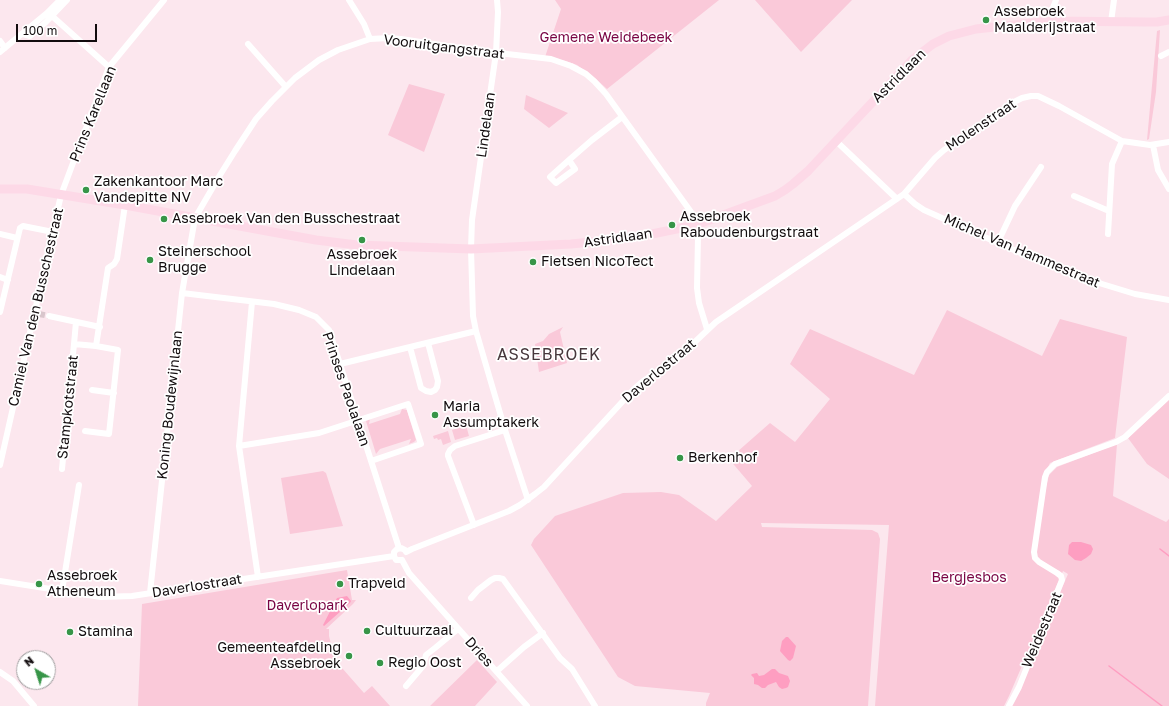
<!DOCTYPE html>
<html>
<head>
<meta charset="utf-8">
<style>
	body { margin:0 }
	#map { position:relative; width:1169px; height:706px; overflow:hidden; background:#fce7ee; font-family:"Golos Text",sans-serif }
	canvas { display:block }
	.north { position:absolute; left:16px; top:650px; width:40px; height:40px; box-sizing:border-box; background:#fff; border:1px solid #a09e9f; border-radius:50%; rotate:321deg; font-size:11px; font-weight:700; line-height:16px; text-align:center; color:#120c0e }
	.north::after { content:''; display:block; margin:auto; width:14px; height:18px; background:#379548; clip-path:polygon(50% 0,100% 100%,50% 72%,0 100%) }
	.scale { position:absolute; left:16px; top:24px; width:81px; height:18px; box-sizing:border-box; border:2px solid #120c0e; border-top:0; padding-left:5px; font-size:12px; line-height:14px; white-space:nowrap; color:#120c0e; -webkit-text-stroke:3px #fff; paint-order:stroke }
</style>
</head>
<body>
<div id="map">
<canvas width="1169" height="706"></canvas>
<div class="north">N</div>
<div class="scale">100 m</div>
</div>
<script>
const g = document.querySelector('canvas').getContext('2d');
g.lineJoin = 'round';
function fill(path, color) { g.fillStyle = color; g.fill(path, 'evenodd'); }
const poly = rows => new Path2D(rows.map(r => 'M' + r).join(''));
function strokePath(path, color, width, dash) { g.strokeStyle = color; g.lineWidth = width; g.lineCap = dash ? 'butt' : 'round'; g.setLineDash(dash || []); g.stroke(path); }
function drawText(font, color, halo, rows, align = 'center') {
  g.font = font + ' "Golos Text",sans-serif'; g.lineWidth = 3.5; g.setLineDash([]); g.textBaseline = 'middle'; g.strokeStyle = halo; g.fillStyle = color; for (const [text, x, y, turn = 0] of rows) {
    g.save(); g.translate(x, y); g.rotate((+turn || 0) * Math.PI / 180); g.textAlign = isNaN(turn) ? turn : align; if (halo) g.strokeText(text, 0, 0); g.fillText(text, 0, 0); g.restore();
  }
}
fill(poly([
	[555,0,719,0,607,89,596,79,577,65,566,61,545,57,561,9],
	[755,0,852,0,801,52],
	[1160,30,1156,92,1149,139,1147,140,1157,31],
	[409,84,445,94,424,152,388,135],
	[526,95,568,113,549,128,524,109],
	[947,310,1042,356,1060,319,1127,337,1115,438,1050,463,1043,477,1044,495,1049,475,1057,467,1117,444,1113,496,1166,522,1169,519,1169,706,1011,706,1068,574,1063,571,1009,696,1004,706,875,706,889,525,761,523,762,527,872,530,878,533,880,539,868,706,706,706,706,703,710,693,635,686,618,677,531,545,534,539,555,516,623,493,661,492,679,495,716,521,752,486,729,459,770,423,795,442,830,399,790,364,810,329,914,375],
	[563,327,560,332,567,363,539,372,535,344,543,341,549,334],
	[1169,399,1169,479,1147,464,1128,438],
	[402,409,407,410,416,440,414,442,409,444,411,439,380,449,376,454,366,421,370,419,369,424,400,414],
	[466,425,469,436,455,440,452,430],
	[448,431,451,442,443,445,441,439,438,440,437,438,434,439,433,436],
	[323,471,326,473,343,526,290,534,281,478],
	[347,570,352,600,356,600,353,604,326,629,329,629,329,636,335,660,364,693,372,686,390,706,138,706,142,604],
	[477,660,497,682,475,706,430,706]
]), '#fac9d9');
fill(poly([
	[1072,542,1081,542,1091,545,1093,549,1091,554,1086,558,1081,561,1075,560,1068,554,1069,545],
	[347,596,351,601,350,603,324,626,323,625,337,598],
	[786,637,788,637,796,646,793,658,790,661,788,660,780,651,782,641],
	[772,669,775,669,779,673,788,676,790,681,788,687,786,688,782,689,779,687,776,682,768,685,765,688,762,688,758,685,754,684,754,678,751,675,752,674,757,673,759,676,764,675]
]), '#fe9ec1');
strokePath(poly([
	[1160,549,1169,556],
	[1109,666,1162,706]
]), '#fe9ec1', 1.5);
strokePath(poly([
	[39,314,49,316]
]), '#d9c6cc', 6, [6, 3]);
strokePath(poly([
	[349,0,364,24,370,39],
	[497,0,498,12,496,53,472,220,471,249,473,316,476,331,505,430,528,500],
	[49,11,52,16,109,67],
	[1051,21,1052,10,1056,0],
	[1111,22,1114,0],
	[23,34,30,36,46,22,67,0],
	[0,41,5,48],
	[248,44,286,87],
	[0,52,47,13,60,0],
	[1161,56,1169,52],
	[836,141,897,199],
	[1153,145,1158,170,1169,189],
	[569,160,575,169,556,183,550,177,569,160,592,140,622,117],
	[904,194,915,204,924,210,1034,259,1076,276,1135,294,1169,300],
	[1074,196,1109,211],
	[0,234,17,238],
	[1108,234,1112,164,1122,141],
	[998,242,1015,206,1041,167],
	[0,277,8,280],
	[182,293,274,304,299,310,316,317,329,330,399,548],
	[252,302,239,446,258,577],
	[0,312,20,228,23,226,53,232],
	[49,316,100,327],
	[76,322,74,344,96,346],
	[410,347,421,388,426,391,431,392,435,390,437,387,438,381,428,343],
	[340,364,476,331],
	[92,390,114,393],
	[85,431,109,434,118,350,96,346,108,268,114,264,117,259,125,205],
	[239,446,319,433,408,404,421,444,371,461],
	[0,465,61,195,109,67,164,0],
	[62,469,74,344],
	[474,525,448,456,448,454,450,450,455,446,505,430],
	[406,552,412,549,509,511,520,505,535,494,544,487,634,389,642,382,680,356,716,322,904,194,935,158,944,150,985,122,1014,102,1022,98,1031,96,1038,96,1059,106,1122,141,1150,145,1169,142],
	[402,560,409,573,527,706],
	[402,560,396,560,394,556,394,552,397,549,401,548,405,550,406,552],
	[0,581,101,597,132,596,394,556],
	[62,591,79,485],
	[150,593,182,293,195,218,220,175,235,151,256,119,272,101,295,78,319,60,338,50,370,39,389,38,401,39,472,50,551,59,571,66,586,74,594,81,606,94,691,212,696,225,698,236,697,288,699,303,707,329],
	[471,598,478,590,491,580,495,578,499,578,503,579,560,658,572,669,595,706],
	[497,671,524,647,543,633],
	[0,672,13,681,34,706],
	[406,686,423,666,426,655,435,648,458,629],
	[1009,706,1019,687,1062,580,1061,576,1057,573,1039,562,1035,558,1034,552,1045,477,1047,472,1055,464,1116,442,1125,437,1169,396]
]), '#fff', 6);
strokePath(poly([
	[0,189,27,189,125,205,316,240,357,245,471,249,571,244,611,240,647,235,696,225,775,196,785,190,793,184,808,171,912,60,933,44,949,36,976,29,1051,21,1146,22,1157,22,1169,20]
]), '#fdd9e7', 9);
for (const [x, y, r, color] of [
	[986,20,4,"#379548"],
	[86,190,4,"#379548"],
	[164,219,4,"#379548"],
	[672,225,4,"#379548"],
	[362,240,4,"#379548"],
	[150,260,4,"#379548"],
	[533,262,4,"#379548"],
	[435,415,4,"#379548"],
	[680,458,4,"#379548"],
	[39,584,4,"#379548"],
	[340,584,4,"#379548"],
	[367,631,4,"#379548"],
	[70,632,4,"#379548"],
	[349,656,4,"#379548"],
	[380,663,4,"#379548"]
]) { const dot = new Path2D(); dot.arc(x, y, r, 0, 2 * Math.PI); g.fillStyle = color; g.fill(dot); strokePath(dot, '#fff', 1.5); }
drawText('14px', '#120c0e', '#fff', [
	["Assebroek",994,12],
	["Maalderijstraat",994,28],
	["Zakenkantoor Marc",94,182],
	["Vandepitte NV",94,198],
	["Assebroek",680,217],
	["Raboudenburgstraat",680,233],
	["Assebroek Van den Busschestraat",172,219],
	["Steinerschool",158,252],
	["Brugge",158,268],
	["Assebroek",362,255,"center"],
	["Lindelaan",362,271,"center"],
	["Fietsen NicoTect",541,262],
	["Maria",443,407],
	["Assumptakerk",443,423],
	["Berkenhof",688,458],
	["Assebroek",47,576],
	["Atheneum",47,592],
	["Trapveld",348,584],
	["Cultuurzaal",375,631],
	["Stamina",78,632],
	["Gemeenteafdeling",341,648,"right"],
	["Assebroek",341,664,"right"],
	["Regio Oost",388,663]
], 'left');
drawText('14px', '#780242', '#fff', [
	["Gemene Weidebeek",606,38],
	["Bergjesbos",969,578],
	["Daverlopark",307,606]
]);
drawText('14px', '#120c0e', '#fff', [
	["Vooruitgangstraat",444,47,7],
	["Astridlaan",899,76,-45],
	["Prins Karellaan",93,114,-68],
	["Lindelaan",486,125,-82],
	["Molenstraat",981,125,-34],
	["Astridlaan",618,238,-8],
	["Michel Van Hammestraat",1022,251,23],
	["Camiel Van den Busschestraat",36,307,-77],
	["Daverlostraat",659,371,-40],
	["Prinses Paolalaan",346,389,71],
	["Koning Boudewijnlaan",170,405,-84],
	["Stampkotstraat",68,407,-84],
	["Daverlostraat",197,586,-9],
	["Weidestraat",1042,630,-67],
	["Dries",479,652,48]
]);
g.letterSpacing = '1px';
drawText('16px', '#47373c', '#fff', [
	["ASSEBROEK",549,355]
]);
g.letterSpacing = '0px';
</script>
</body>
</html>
